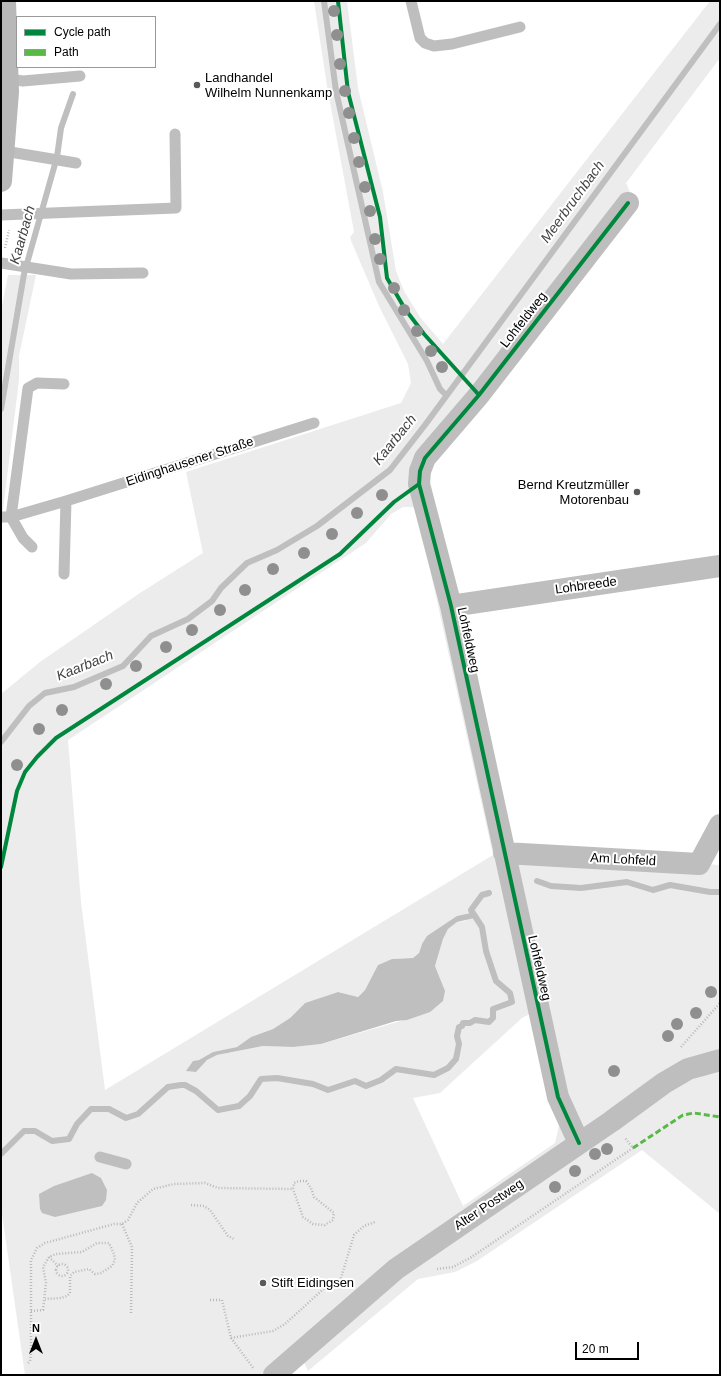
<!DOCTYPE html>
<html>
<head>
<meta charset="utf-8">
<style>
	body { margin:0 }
	#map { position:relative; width:721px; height:1376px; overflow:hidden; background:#fff; font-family:Arial,sans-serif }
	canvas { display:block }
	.frame { position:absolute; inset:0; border:2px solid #000; pointer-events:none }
	.legend { position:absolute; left:16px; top:16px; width:140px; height:52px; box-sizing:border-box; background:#fff; border:1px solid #999; margin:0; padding:5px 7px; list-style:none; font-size:12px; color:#000 }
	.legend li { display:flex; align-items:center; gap:8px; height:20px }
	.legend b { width:20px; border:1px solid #999 }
	.north { position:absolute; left:16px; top:1320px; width:40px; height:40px; -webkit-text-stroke:3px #fff; paint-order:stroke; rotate:0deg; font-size:11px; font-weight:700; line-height:16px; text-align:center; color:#000 }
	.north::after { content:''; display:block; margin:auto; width:14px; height:18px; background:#000; clip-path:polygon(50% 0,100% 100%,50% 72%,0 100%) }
	.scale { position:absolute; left:575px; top:1342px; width:64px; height:18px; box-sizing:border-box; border:2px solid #000; border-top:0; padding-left:5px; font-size:12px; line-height:14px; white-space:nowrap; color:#000; -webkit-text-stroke:3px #fff; paint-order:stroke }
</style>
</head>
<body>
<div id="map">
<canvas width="721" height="1376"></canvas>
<div class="frame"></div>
<ul class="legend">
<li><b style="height:5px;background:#00873e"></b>Cycle path</li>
<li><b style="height:5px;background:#58b947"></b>Path</li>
</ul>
<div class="north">N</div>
<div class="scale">20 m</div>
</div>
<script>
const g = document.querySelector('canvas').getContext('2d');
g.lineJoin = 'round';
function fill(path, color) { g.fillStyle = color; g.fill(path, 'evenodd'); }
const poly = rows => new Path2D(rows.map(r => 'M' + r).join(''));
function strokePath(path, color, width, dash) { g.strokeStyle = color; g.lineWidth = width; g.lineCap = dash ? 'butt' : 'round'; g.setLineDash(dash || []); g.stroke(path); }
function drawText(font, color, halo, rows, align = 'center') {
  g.font = font + ' Arial,sans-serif'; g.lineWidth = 4; g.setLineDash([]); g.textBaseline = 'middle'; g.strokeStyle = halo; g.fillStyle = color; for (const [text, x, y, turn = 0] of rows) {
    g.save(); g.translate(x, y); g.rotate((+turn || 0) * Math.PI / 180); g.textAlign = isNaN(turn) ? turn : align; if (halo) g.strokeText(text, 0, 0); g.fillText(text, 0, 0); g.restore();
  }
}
fill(poly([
	[314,1,347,1,358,88,383,192,396,271,404,291,420,317,443,344,710,1,720,1,720,58,626,183,634,201,432,463,428,485,513,852,720,865,720,1214,642,1150,477,1261,455,1272,418,1279,308,1371,302,1358,286,1375,25,1375,1,1207,1,694,40,662,140,593,203,553,186,472,401,403,411,383,408,364,379,306,352,243,350,237,354,232,327,86],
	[403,507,413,507,418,515,493,855,105,1090,81,902,68,740,366,543,391,514],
	[471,913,465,921,457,922,448,929,443,939,435,966,441,981,418,1016,321,1044,293,1047,263,1046,217,1055,207,1060,196,1072,187,1071,193,1061,199,1060,213,1052,237,1047,251,1037,273,1029,290,1018,305,1003,338,992,358,997,365,990,378,965,392,959,413,958,419,953,422,944],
	[530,1014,560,1121,555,1143,463,1206,413,1098,440,1093,522,1018],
	[8,275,36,275,19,356,19,380,1,526,1,311]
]), '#ececec');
fill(poly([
	[471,913,474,918,457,922,448,929,443,939,435,966,445,991,443,1001,430,1012,407,1020,396,1021,321,1044,293,1047,263,1046,217,1055,207,1060,196,1072,186,1071,193,1061,199,1060,213,1052,237,1047,251,1037,273,1029,290,1018,305,1003,338,992,358,997,365,990,378,965,392,959,413,958,419,953,422,944,427,936,457,916],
	[92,1173,101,1178,107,1190,106,1200,102,1206,55,1217,42,1213,40,1209,39,1194,54,1186]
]), '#bfbfbf');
strokePath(poly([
	[324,1,336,91,379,282,427,361,440,389,446,395],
	[1,409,24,274,57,157,61,128,73,94],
	[1,742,29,706,45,693,74,687,123,666,151,636,188,619,212,601,221,588,247,563,277,550,317,526,390,470,425,425,720,24],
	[537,881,551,886,581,888,627,882,653,890,670,885,710,892,720,892],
	[1,1154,24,1131,35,1131,52,1141,69,1139,77,1124,91,1109,109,1109,126,1118,138,1114,168,1087,181,1085,185,1085,196,1091,218,1110,239,1106,250,1096,261,1079,277,1078,313,1084,328,1090,355,1081,366,1086,381,1080,396,1069,434,1075,448,1068,456,1059,459,1044,457,1036,459,1027,462,1026,463,1023,470,1023,475,1020,489,1022,493,1018,493,1009,512,1002,510,993,496,981,486,951,482,927,471,910,482,895,489,893]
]), '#bfbfbf', 6);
strokePath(poly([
	[5,248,9,230],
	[681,1047,720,1003],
	[191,1205,204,1206,210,1210,228,1236,234,1239],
	[122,1224,132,1247,131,1315],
	[49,1257,58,1266],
	'56 1270a6 6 0 1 1 12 0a6 6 0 1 1-12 0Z',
	[437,1269,453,1267,470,1258,633,1148,625,1138],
	[210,1300,222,1300,231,1338,254,1369],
	[31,1311,43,1310,46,1283,43,1267,49,1257,56,1254,82,1252,97,1243,109,1243,114,1254,115,1260,112,1266,101,1273,95,1274,89,1269,74,1272,70,1276,70,1293,67,1296,61,1298,45,1299],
	[231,1338,273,1331,285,1324,329,1284,341,1278,354,1235,364,1226,375,1222],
	[28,1363,30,1361,31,1354,31,1260,37,1248,45,1243,114,1224,122,1224,128,1220,137,1203,153,1189,174,1184,205,1183,218,1188,293,1189,294,1183,299,1181,306,1181,311,1188,314,1197,334,1213,333,1220,325,1225,313,1224,303,1217,293,1189]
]), '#b9b9b9', 2.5, [1, 2]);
strokePath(poly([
	[411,1,420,38,425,43,434,46,452,44,520,27],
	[8,79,23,81,80,76],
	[4,151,76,163],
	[1,215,176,208,175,134],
	[1,263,71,274,143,273],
	[1,517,11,517,66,501,314,423],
	[32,547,23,538,11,517,28,388,37,383,64,384],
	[64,574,66,501],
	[100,1157,126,1164]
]), '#bebebe', 11);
strokePath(poly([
	[451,606,720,566],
	[504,853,699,864,720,825],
	[579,1143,558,1097,451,606,419,484,420,471,425,458,479,395,628,203],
	[274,1375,396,1269,612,1121,664,1083,688,1069,720,1060]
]), '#bebebe', 22);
strokePath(poly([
	[1,181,8,92,5,1]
]), '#b8b8b8', 22);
strokePath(poly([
	[633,1148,683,1115,694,1113,720,1117]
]), '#58b947', 3, [6, 3]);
strokePath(poly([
	[338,1,348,92,380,217,387,278,405,309,424,334,479,395],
	[1,867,17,791,25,772,37,757,56,738,340,554,394,502,419,484],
	[579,1143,558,1097,451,606,419,484,420,471,425,458,479,395,628,203]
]), '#00873e', 4);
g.fillStyle = '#8f8f8f';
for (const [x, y] of [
	[334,11],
	[337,35],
	[340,64],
	[345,91],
	[349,113],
	[354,138],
	[359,162],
	[365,187],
	[370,211],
	[375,239],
	[380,259],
	[394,288],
	[404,310],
	[417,331],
	[431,351],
	[442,367],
	[382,495],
	[357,513],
	[332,534],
	[304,553],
	[273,569],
	[245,590],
	[220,610],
	[192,630],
	[166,647],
	[136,666],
	[106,684],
	[62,710],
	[39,729],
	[17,765],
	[711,992],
	[696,1013],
	[677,1024],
	[668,1036],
	[614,1071],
	[607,1149],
	[595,1154],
	[575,1171],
	[555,1187]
]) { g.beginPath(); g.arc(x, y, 6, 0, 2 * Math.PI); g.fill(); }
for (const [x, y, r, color] of [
	[197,85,4,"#595959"],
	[637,492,4,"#595959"],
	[263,1283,4,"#595959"]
]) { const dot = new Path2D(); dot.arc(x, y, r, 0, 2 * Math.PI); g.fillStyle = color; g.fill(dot); strokePath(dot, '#fff', 1.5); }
drawText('13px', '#000', '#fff', [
	["Landhandel",205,78],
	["Wilhelm Nunnenkamp",205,93],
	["Bernd Kreutzmüller",629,485,"right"],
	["Motorenbau",629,500,"right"],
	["Stift Eidingsen",271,1283]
], 'left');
drawText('13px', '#000', '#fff', [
	["Lohfeldweg",524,320,-52],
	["Eidinghausener Straße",190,462,-18],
	["Lohbreede",586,586,-8],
	["Lohfeldweg",468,640,78],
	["Am Lohfeld",623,860,3],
	["Lohfeldweg",539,968,77],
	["Alter Postweg",489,1205,-34]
]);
drawText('italic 14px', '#444', '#fff', [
	["Meerbruchbach",573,202,-54],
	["Kaarbach",23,235,-74],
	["Kaarbach",395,440,-51],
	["Kaarbach",85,666,-22]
]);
</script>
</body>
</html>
